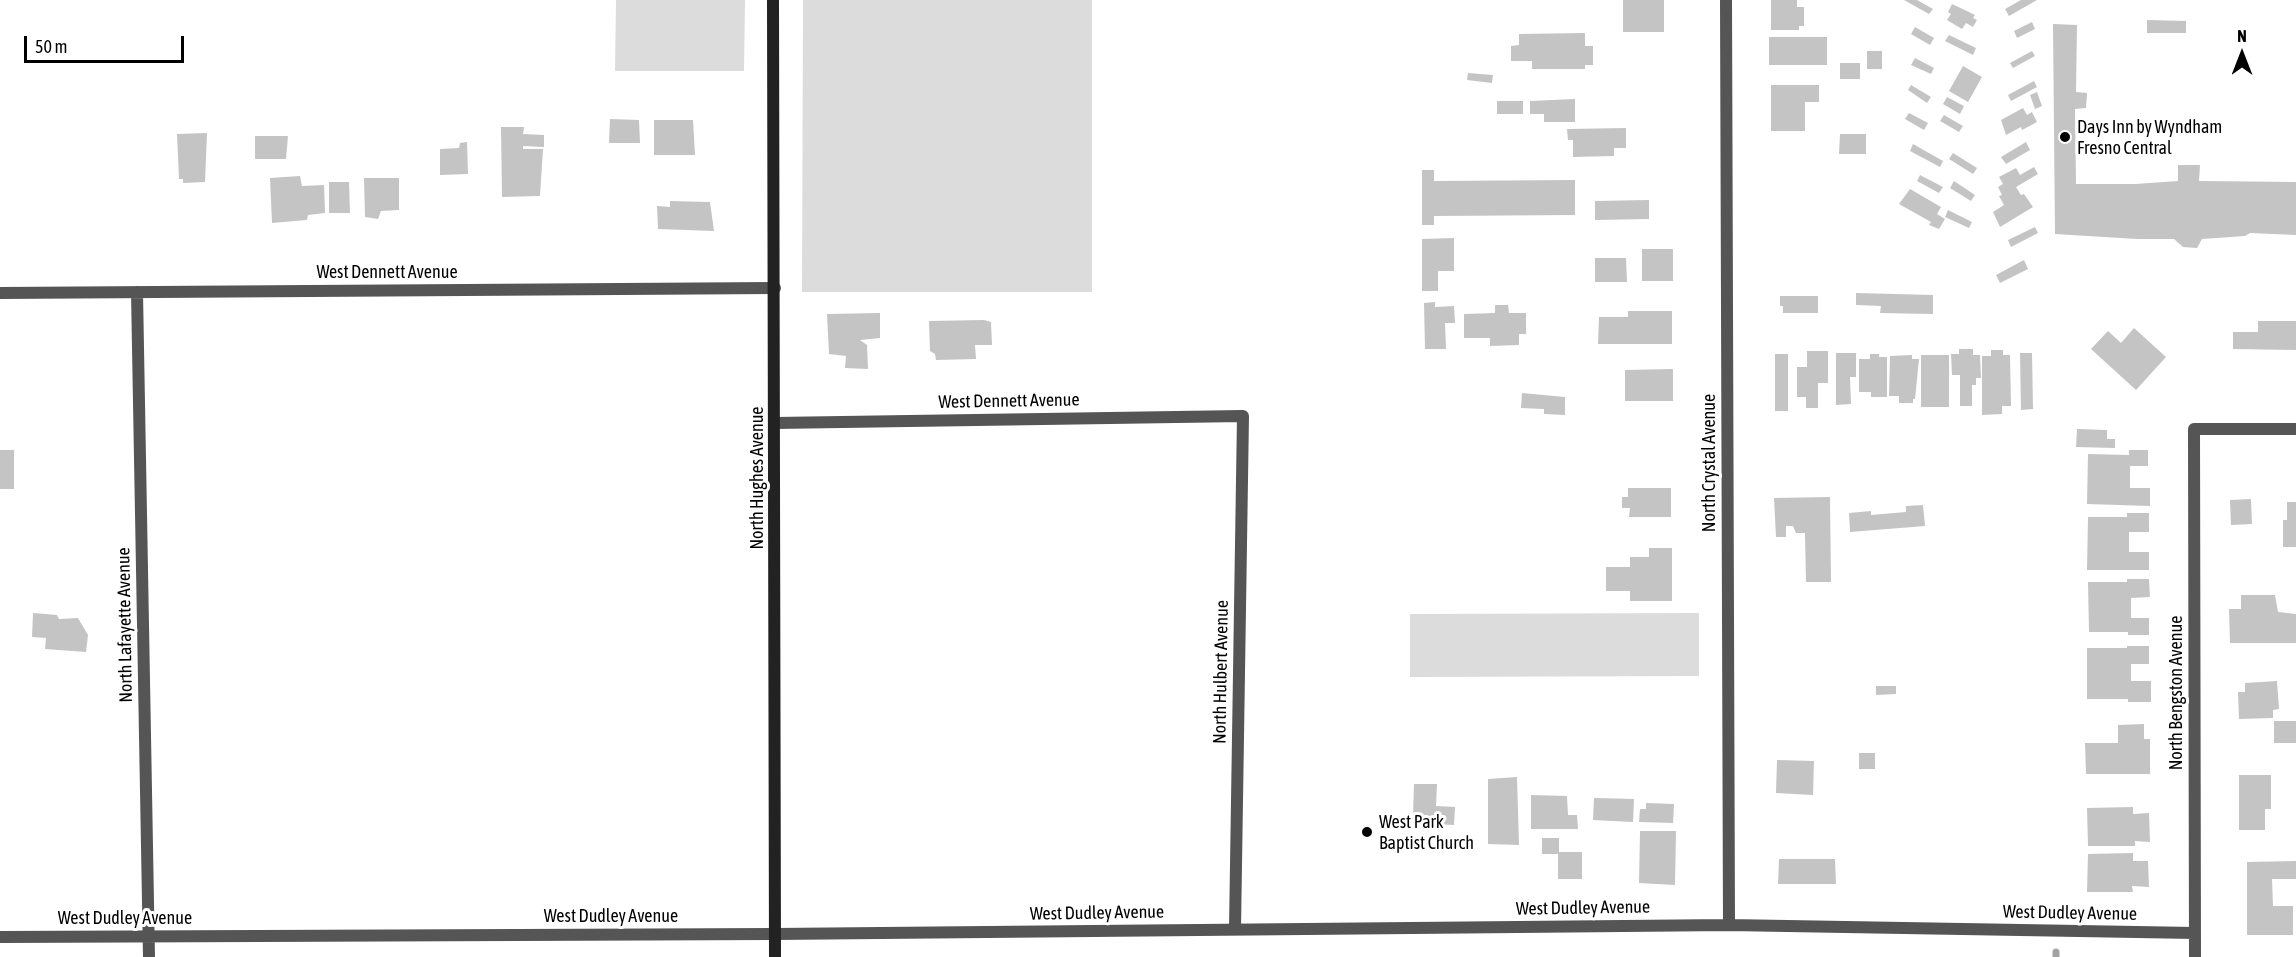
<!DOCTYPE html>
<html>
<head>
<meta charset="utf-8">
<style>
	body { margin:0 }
	#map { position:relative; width:2296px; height:957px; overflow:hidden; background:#fff; font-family:"Asap Condensed",sans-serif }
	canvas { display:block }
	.north { position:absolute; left:2212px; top:24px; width:60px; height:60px; -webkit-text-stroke:4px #fff; paint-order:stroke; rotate:0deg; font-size:16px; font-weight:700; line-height:24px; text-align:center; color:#000 }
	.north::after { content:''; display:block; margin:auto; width:21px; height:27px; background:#000; clip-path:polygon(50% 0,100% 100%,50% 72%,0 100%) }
	.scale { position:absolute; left:24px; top:36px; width:160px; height:27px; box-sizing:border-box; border:3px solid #000; border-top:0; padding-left:8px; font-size:18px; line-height:21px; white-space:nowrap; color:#000; -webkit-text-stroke:4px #fff; paint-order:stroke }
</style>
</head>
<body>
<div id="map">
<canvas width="2296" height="957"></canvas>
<div class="north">N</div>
<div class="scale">50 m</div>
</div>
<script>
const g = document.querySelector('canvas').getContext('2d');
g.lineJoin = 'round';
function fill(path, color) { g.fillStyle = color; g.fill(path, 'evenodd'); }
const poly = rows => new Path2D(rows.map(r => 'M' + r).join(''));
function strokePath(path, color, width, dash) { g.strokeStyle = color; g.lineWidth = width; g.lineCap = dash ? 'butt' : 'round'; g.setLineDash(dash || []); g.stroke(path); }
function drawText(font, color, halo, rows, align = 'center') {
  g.font = font + ' "Asap Condensed",sans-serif'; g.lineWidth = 6; g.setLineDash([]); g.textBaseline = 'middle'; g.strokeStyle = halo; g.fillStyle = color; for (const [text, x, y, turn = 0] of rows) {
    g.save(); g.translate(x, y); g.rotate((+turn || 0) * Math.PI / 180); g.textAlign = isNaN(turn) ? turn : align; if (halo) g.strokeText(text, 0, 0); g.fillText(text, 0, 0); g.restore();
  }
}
fill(poly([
	[616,0,745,0,744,71,615,71],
	[803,0,1092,0,1092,292,802,292],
	[1699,613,1699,676,1410,677,1410,614]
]), '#dcdcdc');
strokePath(poly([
	[2056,952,2056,957]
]), '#a3a3a3', 7);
fill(poly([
	[1623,0,1664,0,1664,32,1623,32],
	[1771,0,1797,0,1797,7,1804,7,1804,26,1799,26,1799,30,1771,30],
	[1904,0,1917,0,1933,9,1929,14],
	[2021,0,2037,0,2009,16,2005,9],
	[1952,4,1975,15,1973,18,1977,20,1973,27,1966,23,1962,29,1947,20,1951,14,1948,12],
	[2147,20,2186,21,2186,33,2147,33],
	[2032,22,2035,29,2017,38,2014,31],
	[2053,24,2077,25,2076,92,2087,93,2086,108,2075,109,2076,184,2135,184,2178,181,2178,165,2200,165,2199,181,2296,182,2296,235,2250,233,2245,236,2202,239,2197,248,2183,247,2174,239,2137,239,2055,234],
	[1915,27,1934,38,1930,45,1911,34],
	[1585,33,1585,46,1593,46,1593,65,1585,65,1585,69,1532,69,1532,61,1511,61,1511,46,1519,45,1519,34],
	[1949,35,1976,48,1973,55,1945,41],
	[1769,37,1827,37,1827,65,1769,65],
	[1867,51,1882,51,1882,69,1867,69],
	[2032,51,2035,56,2013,68,2010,63],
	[1915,58,1934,68,1931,74,1911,65],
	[1840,63,1860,63,1860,79,1840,79],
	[1963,66,1982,77,1968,102,1949,91],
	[1468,73,1493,75,1492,83,1467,80],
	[2034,81,2037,87,2011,101,2008,95],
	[1771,85,1819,85,1819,102,1805,102,1805,131,1771,131],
	[1911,85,1931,97,1927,103,1908,90],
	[2037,92,2042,106,2035,109,2030,95],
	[1947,97,1964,106,1960,114,1943,104],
	[1575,99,1575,122,1544,122,1544,114,1530,114,1530,101],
	[1497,101,1523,101,1523,114,1497,114],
	[2023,108,2027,115,2032,112,2037,122,2022,130,2021,127,2006,135,2001,120],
	[1909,113,1928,123,1924,130,1905,119],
	[1944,115,1963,126,1959,132,1940,121],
	[610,119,639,120,640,143,609,143],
	[654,120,693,120,695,155,654,155],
	[501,127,524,127,523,134,544,135,544,147,523,146,523,149,543,149,540,196,502,197],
	[1626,128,1626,148,1614,148,1614,156,1573,157,1573,140,1568,140,1567,129],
	[207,133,205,182,183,183,183,179,179,179,177,134],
	[1840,134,1866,134,1866,154,1839,154],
	[255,136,288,136,286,159,255,159],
	[467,142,468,174,440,175,440,149,459,148,460,143],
	[2026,142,2030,150,2006,164,2001,157],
	[1913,144,1943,161,1940,167,1910,151],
	[1953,153,1977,168,1973,174,1949,159],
	[2034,167,2038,174,2016,187,2021,195,2024,194,2033,207,2000,227,1993,212,2004,205,1999,196,2002,195,1998,187,2003,184,1999,177,2016,168,2020,175],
	[1422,170,1434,170,1434,181,1575,180,1575,215,1434,216,1434,225,1422,225],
	[1920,175,1943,187,1939,193,1917,181],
	[300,176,302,186,324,185,325,213,308,215,307,220,272,223,270,178],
	[364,178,399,178,399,210,381,211,378,219,365,217],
	[1954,181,1975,195,1971,201,1950,188],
	[329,182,349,182,350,213,329,213],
	[1910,189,1941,207,1937,214,1945,219,1939,229,1929,225,1931,222,1899,204],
	[1649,200,1649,219,1595,220,1595,201],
	[670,201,710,202,714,231,658,229,657,206,670,207],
	[1948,210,1972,222,1969,228,1945,217],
	[2035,227,2038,233,2011,247,2008,240],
	[1454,238,1454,271,1438,271,1438,291,1422,291,1422,239],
	[1642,249,1673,249,1673,281,1642,281],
	[1595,258,1626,258,1627,282,1595,282],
	[2024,260,2028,269,2000,283,1996,275],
	[1856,293,1933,295,1933,314,1880,313,1881,306,1856,305],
	[1780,296,1818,296,1818,313,1783,313,1783,306,1780,306],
	[1435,302,1435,307,1454,306,1455,323,1445,323,1446,349,1425,349,1424,303],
	[1495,305,1508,305,1509,313,1526,313,1526,334,1519,334,1519,345,1490,346,1490,338,1464,338,1464,314,1495,313],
	[1628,311,1672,311,1672,344,1598,344,1599,317,1628,317],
	[880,313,880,338,860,340,867,345,868,369,845,368,846,356,829,354,827,314],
	[984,320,991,322,992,345,975,345,976,359,936,360,935,354,930,351,929,321],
	[2258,321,2296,321,2296,350,2233,349,2233,332,2258,332],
	[2134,328,2166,357,2136,390,2091,349,2108,331,2121,343],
	[1959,349,1973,349,1973,355,1980,355,1981,378,1976,378,1976,385,1972,385,1972,406,1960,406,1960,375,1952,375,1951,354,1959,354],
	[1991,350,2003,350,2003,355,2010,355,2011,406,2002,406,2002,414,1982,415,1982,356,1991,356],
	[1807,351,1828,351,1828,383,1818,383,1818,408,1806,408,1806,397,1797,397,1797,367,1807,367],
	[1836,353,1856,353,1856,377,1850,377,1851,404,1836,405],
	[2020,353,2032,353,2033,409,2021,410],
	[1775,354,1788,354,1788,411,1775,411],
	[1870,354,1879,354,1879,357,1887,357,1887,397,1871,397,1871,392,1859,392,1859,359,1870,359],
	[1912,355,1912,359,1919,359,1915,399,1913,399,1913,403,1899,403,1899,396,1889,396,1890,356],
	[1921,355,1949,355,1949,407,1921,407],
	[1673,369,1673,401,1625,401,1625,370],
	[1522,393,1565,397,1565,415,1544,414,1544,409,1521,408],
	[2077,429,2107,430,2107,439,2115,439,2115,448,2076,447],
	[0,450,14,450,14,489,0,489],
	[2129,450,2148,450,2148,466,2130,466,2130,488,2150,488,2150,506,2087,504,2088,454,2129,455],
	[1628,488,1671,488,1671,517,1629,517,1630,508,1622,508,1622,497,1628,497],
	[1830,497,1831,582,1806,582,1805,533,1796,533,1793,526,1786,526,1786,537,1776,537,1774,498],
	[2251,499,2252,524,2231,525,2230,500],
	[2287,502,2296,502,2296,547,2283,547,2283,520,2287,520],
	[1923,505,1925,526,1850,532,1849,513,1871,511,1871,515,1906,512,1906,506],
	[2127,513,2149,513,2149,532,2129,532,2129,552,2149,552,2149,570,2087,570,2088,517,2127,517],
	[1649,548,1672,548,1672,601,1630,601,1630,591,1606,591,1606,567,1630,567,1630,557,1649,557],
	[2127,579,2149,579,2150,597,2131,598,2131,618,2149,618,2149,635,2128,635,2128,632,2089,632,2088,582,2127,582],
	[2241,595,2275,595,2278,612,2296,614,2296,643,2230,643,2229,609,2241,609],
	[33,613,57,615,59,619,78,618,88,635,86,652,45,649,46,638,32,637],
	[2127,646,2149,646,2149,664,2131,664,2131,681,2151,681,2151,702,2128,702,2128,699,2087,699,2087,648,2127,648],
	[2277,681,2279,709,2273,710,2273,718,2239,719,2238,692,2245,692,2245,683],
	[1876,686,1896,686,1896,694,1876,695],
	[2274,721,2296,721,2296,743,2274,743],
	[2144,724,2144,739,2150,739,2150,774,2086,774,2085,743,2118,743,2118,725],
	[1859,753,1875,753,1875,769,1859,769],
	[1777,760,1814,761,1813,795,1776,793],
	[2239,775,2271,775,2271,809,2265,809,2265,830,2239,830],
	[1517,777,1519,845,1488,844,1488,779],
	[1414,784,1437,784,1436,806,1455,807,1454,825,1432,824,1432,817,1413,816],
	[1531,795,1567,796,1568,815,1577,815,1578,829,1531,829],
	[1594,798,1634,799,1633,822,1593,820],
	[1646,803,1674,804,1673,823,1639,822,1640,809,1646,809],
	[2133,807,2133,814,2149,813,2150,842,2135,841,2135,846,2088,846,2087,808],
	[1640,831,1676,831,1675,885,1639,883],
	[1542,838,1559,838,1559,852,1582,852,1582,879,1558,879,1558,854,1542,854],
	[2133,853,2133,861,2148,861,2149,887,2132,886,2133,892,2087,892,2088,854],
	[1779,859,1835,859,1836,884,1778,884],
	[2296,861,2296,879,2272,879,2273,906,2293,906,2293,935,2247,935,2247,862]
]), '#c4c4c4');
strokePath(poly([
	[1726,0,1729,925],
	[137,292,149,957],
	[0,293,775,288],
	[775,423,1243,416,1235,929],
	[0,937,775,934,1729,925,2195,933],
	[2195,957,2194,429,2296,429]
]), '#555', 12);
strokePath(poly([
	[773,0,775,957]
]), '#222', 12);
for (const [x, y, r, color] of [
	[2065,137,6,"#000"],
	[1367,832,6,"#000"]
]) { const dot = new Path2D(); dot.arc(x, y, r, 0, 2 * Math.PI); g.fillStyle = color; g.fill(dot); strokePath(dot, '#fff', 2); }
drawText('18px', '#000', '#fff', [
	["Days Inn by Wyndham",2077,127],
	["Fresno Central",2077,148],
	["West Park",1379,822],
	["Baptist Church",1379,843]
], 'left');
drawText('18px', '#000', '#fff', [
	["West Dennett Avenue",387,272],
	["West Dennett Avenue",1009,401,-1],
	["North Crystal Avenue",1709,463,-90],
	["North Hughes Avenue",757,478,-90],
	["North Lafayette Avenue",125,625,-91],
	["North Hulbert Avenue",1221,672,-89],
	["North Bengston Avenue",2176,693,-90],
	["West Dudley Avenue",1583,908,-1],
	["West Dudley Avenue",1097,913,-1],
	["West Dudley Avenue",2070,913,1],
	["West Dudley Avenue",611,916],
	["West Dudley Avenue",125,918]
]);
</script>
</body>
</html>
